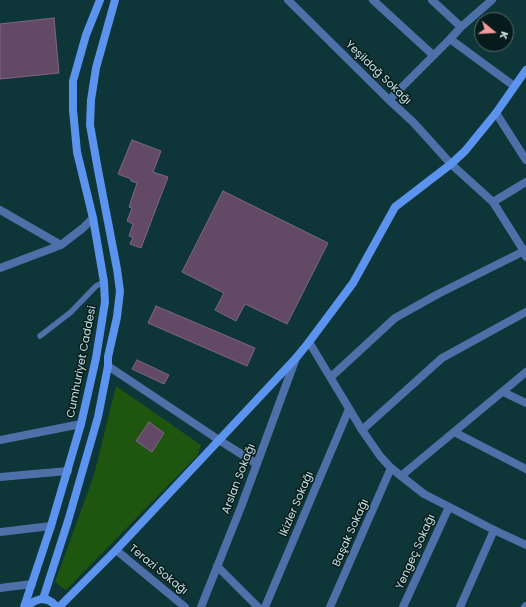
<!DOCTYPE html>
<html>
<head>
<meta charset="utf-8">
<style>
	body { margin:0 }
	#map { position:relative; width:526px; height:607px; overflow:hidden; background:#0e3638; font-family:Poppins,sans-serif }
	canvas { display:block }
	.north { position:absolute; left:474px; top:12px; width:40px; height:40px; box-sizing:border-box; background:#061b1c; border:1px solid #536a6b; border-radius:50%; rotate:108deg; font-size:11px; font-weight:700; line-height:16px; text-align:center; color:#c6e0e1 }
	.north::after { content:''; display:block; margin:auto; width:14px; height:18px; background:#f59b9a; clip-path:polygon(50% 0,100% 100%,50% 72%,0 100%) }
</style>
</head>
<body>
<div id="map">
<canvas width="526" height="607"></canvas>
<div class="north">K</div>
</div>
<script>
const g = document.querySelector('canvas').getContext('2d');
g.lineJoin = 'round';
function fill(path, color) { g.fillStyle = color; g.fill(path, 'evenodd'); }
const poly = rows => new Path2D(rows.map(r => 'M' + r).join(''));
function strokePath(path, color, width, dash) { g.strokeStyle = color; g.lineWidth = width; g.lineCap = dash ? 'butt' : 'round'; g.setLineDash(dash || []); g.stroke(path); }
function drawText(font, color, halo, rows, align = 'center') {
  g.font = font + ' Poppins,sans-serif'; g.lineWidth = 3; g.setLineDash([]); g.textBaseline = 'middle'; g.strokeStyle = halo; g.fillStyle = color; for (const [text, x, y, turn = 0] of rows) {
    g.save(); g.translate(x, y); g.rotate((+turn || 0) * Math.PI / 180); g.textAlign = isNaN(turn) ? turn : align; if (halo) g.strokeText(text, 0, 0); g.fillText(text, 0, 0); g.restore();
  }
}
fill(poly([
	[116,386,201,445,197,456,66,590,55,582,94,475]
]), '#1e560f');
const building = poly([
	[54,18,59,73,0,79,0,24,54,18],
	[132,140,161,151,153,172,168,177,141,248,130,244,133,237,129,236,133,224,127,221,132,208,129,207,137,183,131,181,131,179,118,174,132,140],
	[223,191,328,243,287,324,245,304,236,321,215,310,224,293,182,272,223,191],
	[156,306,255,348,247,366,148,323,156,306],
	[137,360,169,375,164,384,132,369,137,360],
	[149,422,164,433,152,452,136,441,149,422]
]);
fill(building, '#624a67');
strokePath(building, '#7f6684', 1);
strokePath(poly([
	[40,336,71,312,96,286,104,282]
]), '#4e70a9', 5.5);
strokePath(poly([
	[288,0,389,100,413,122,451,164,493,202],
	[373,0,433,55],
	[432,0,461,27],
	[450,39,514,86],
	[389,100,450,39,461,27,492,0],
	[496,113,526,160],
	[526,182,493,202,524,251,526,257],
	[0,210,61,245,83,228,93,218],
	[0,268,61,245],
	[108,366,219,440,257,464],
	[331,377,395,318,438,294,526,250],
	[503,392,526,403],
	[362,430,442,358,526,312],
	[454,432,526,469],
	[0,440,81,424],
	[401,476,526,372],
	[0,477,68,471],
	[0,532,51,526],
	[116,550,185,607],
	[217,566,258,607],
	[0,588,32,584],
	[201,607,241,507,296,358],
	[265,607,349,409],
	[330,607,391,468],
	[403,607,449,507],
	[460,607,494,530],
	[525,607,526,606]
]), '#4e70a9', 8);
strokePath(poly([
	[309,342,362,430,380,456,391,468,424,494,494,530,526,545]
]), '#4e70a9', 8);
strokePath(poly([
	[43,599,68,521,98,417,108,366,108,357,117,317,120,291,117,269,98,170,90,125,91,100,96,68,115,0],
	[24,607,51,526,81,424,96,358,105,302,104,282,93,218,77,152,73,110,73,81,86,35,100,0],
	[25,607,35,601,41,599,48,600,53,603,57,607],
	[59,607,116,550,296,358,309,342,353,283,395,207,451,164,465,151,496,113,526,70]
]), '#5c93ee', 8);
drawText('11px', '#c6e0e1', '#061b1c', [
	["Yeşildağ Sokağı",378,73,44],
	["Cumhuriyet Caddesi",82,362,-79],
	["Arslan Sokağı",239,479,-69],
	["İkizler Sokağı",297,504,-67],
	["Başak Sokağı",351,533,-66],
	["Yengeç Sokağı",416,552,-66],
	["Terazi Sokağı",158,570,39]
]);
</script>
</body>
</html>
